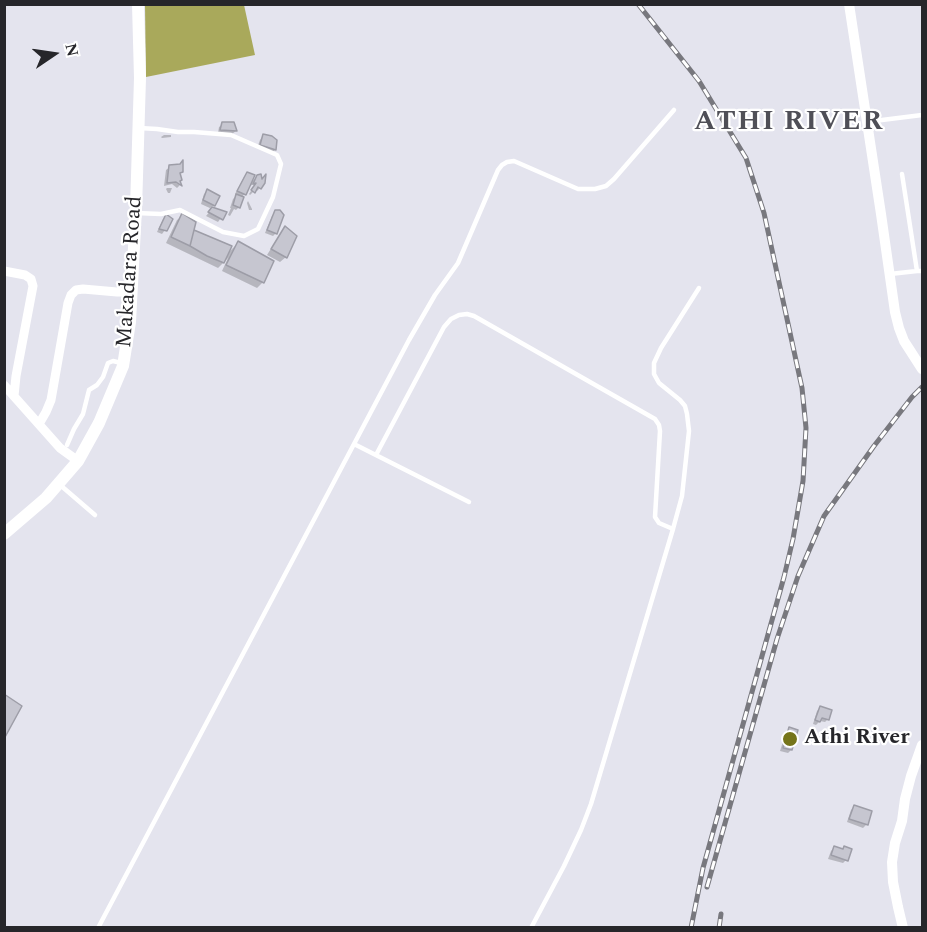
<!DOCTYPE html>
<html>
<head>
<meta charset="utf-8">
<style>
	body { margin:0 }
	#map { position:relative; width:927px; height:932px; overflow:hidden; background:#e4e4ee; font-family:Spectral,serif }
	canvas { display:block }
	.frame { position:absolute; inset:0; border:6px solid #26262a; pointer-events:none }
	.north { position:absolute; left:24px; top:24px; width:60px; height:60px; -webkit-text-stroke:4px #fff; paint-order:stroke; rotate:77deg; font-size:16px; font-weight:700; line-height:24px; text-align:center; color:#26262a }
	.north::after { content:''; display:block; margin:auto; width:21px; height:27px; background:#26262a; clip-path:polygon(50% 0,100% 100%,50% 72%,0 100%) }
</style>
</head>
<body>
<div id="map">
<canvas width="927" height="932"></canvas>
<div class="frame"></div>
<div class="north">N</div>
</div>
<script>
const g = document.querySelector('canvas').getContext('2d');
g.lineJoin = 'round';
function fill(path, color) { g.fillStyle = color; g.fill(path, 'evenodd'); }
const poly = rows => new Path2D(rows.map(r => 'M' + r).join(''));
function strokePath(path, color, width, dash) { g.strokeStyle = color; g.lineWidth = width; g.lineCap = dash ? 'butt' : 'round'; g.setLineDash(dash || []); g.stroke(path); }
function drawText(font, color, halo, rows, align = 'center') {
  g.font = font + ' Spectral,serif'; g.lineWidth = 4.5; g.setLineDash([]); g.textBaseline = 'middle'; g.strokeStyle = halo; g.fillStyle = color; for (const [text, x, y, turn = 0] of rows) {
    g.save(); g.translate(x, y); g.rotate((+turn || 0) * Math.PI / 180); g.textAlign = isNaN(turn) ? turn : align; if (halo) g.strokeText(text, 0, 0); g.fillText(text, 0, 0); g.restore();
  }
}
fill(poly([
	[145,5,244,5,255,55,146,77]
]), '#a9a95b');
fill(poly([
	[223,124,236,131,232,134,218,133,219,127],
	[164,135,171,135,171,137,162,138,161,137],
	[263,136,276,141,275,150,272,153,257,148,260,140],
	[180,166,179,174,180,185,177,188,172,184,164,186,166,170,170,167],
	[247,174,250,184,257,176,260,188,257,191,255,190,250,195,249,194,256,183,248,187,243,196,239,207,236,210,234,209,230,216,228,215,231,208,230,208,233,199,237,195,235,194,244,177],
	[167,188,172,188,170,193,168,193,166,189],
	[208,191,214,205,210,208,225,212,218,222,206,216,212,209,201,204,204,194],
	[248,201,252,209,252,210,249,210,247,203],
	[275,212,276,233,273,236,265,233,272,216],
	[183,215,192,231,230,247,227,254,238,243,263,282,257,288,222,271,228,258,218,268,166,243,177,220],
	[166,216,165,230,162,234,157,232,163,219],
	[285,228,286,257,280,262,267,255,280,234],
	[820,708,828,719,825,722,820,721,816,725,813,724,817,711],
	[789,729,791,750,788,753,780,751,786,732],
	[854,807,867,824,863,828,847,822,851,810],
	[834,848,846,860,843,863,828,859,831,851]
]), '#0003');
const building = poly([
	[222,122,234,122,237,131,220,130,222,122],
	[263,134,272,136,277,140,276,150,260,145,263,134],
	[183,160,183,172,180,173,182,180,180,181,182,186,176,182,167,183,169,165,180,164,183,160],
	[247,172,255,175,246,195,237,191,247,172],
	[261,174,262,179,266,174,265,183,261,189,258,187,255,193,251,190,256,183,253,184,257,175,261,174],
	[207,189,220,196,215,206,203,200,207,189],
	[236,194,244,197,240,208,233,205,236,194],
	[212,207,227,212,223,220,208,212,212,207],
	[275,210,280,210,284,215,277,234,267,230,275,210],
	[182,213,196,222,190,246,171,237,182,213],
	[166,214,173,219,167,231,159,229,166,214],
	[285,226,297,236,287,258,271,249,285,226],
	[194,230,232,246,224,263,207,256,190,246,194,230],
	[238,241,274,261,264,283,226,265,238,241],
	[4,694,22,706,4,739,4,694],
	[820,706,832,710,829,720,822,718,820,722,815,720,820,706],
	[789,727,798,730,792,750,783,748,789,727],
	[854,805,872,811,868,825,849,819,854,805],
	[834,846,843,849,844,846,852,849,848,861,831,855,834,846]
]);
fill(building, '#c6c6d0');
strokePath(building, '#9d9da7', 1.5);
strokePath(poly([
	[866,122,922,115],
	[902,174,917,271,922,271],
	[136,213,161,214,180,210,223,232,244,236,258,229,273,197,281,164,277,155,231,135,194,132,178,132,157,129,139,128],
	[890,274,917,271],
	[354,444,469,502],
	[67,445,74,429,83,414,89,390,97,385,103,377,108,363,113,361,121,363],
	[376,455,444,327,451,319,459,315,467,314,474,316,655,419,659,425,660,431,655,517,659,523,673,529],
	[59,484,95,515],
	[98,928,409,340,435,295,458,263,498,170,502,165,507,162,514,161,578,189,595,189,606,186,614,179,674,110],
	[531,928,564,866,581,830,591,804,673,529,682,496,689,431,687,414,685,406,680,400,659,383,654,374,654,363,661,348,699,288]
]), '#fff', 4.5);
strokePath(poly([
	[4,271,25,275,31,279,33,286,16,376,14,396],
	[4,385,60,448,78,461],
	[39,424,46,412,51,400,68,303,71,295,76,290,83,289,117,292,132,292]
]), '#fff', 9);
strokePath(poly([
	[849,4,881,214,895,312,899,328,904,341,922,369],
	[903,928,898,907,893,882,892,862,895,843,902,821,905,799,911,776,922,745]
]), '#fff', 10);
strokePath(poly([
	[4,534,46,498,78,461,99,423,123,366,130,322,136,209,140,78,138,4]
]), '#fff', 12);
const rail = poly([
	[638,4,699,81,746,158,764,213,802,388,806,428,803,481,793,539,784,577,703,868,691,928],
	[707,887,777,639,798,576,824,516,874,446,912,397,922,387],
	[719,928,721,914]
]);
strokePath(rail, '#78787e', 5);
strokePath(rail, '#fff', 3, [9]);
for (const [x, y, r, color] of [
	[790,739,8,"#757419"]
]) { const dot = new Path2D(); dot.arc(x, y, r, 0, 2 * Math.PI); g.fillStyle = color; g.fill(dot); strokePath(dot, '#fff', 2); }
drawText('22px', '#26262a', '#fff', [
	["Makadara Road",131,272,-86]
]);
drawText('bold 22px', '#26262a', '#fff', [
	["Athi River",804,739]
], 'left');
g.letterSpacing = '1.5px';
drawText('bold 28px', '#4f4f57', '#fff', [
	["ATHI RIVER",789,124]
]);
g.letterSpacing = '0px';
</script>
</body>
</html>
